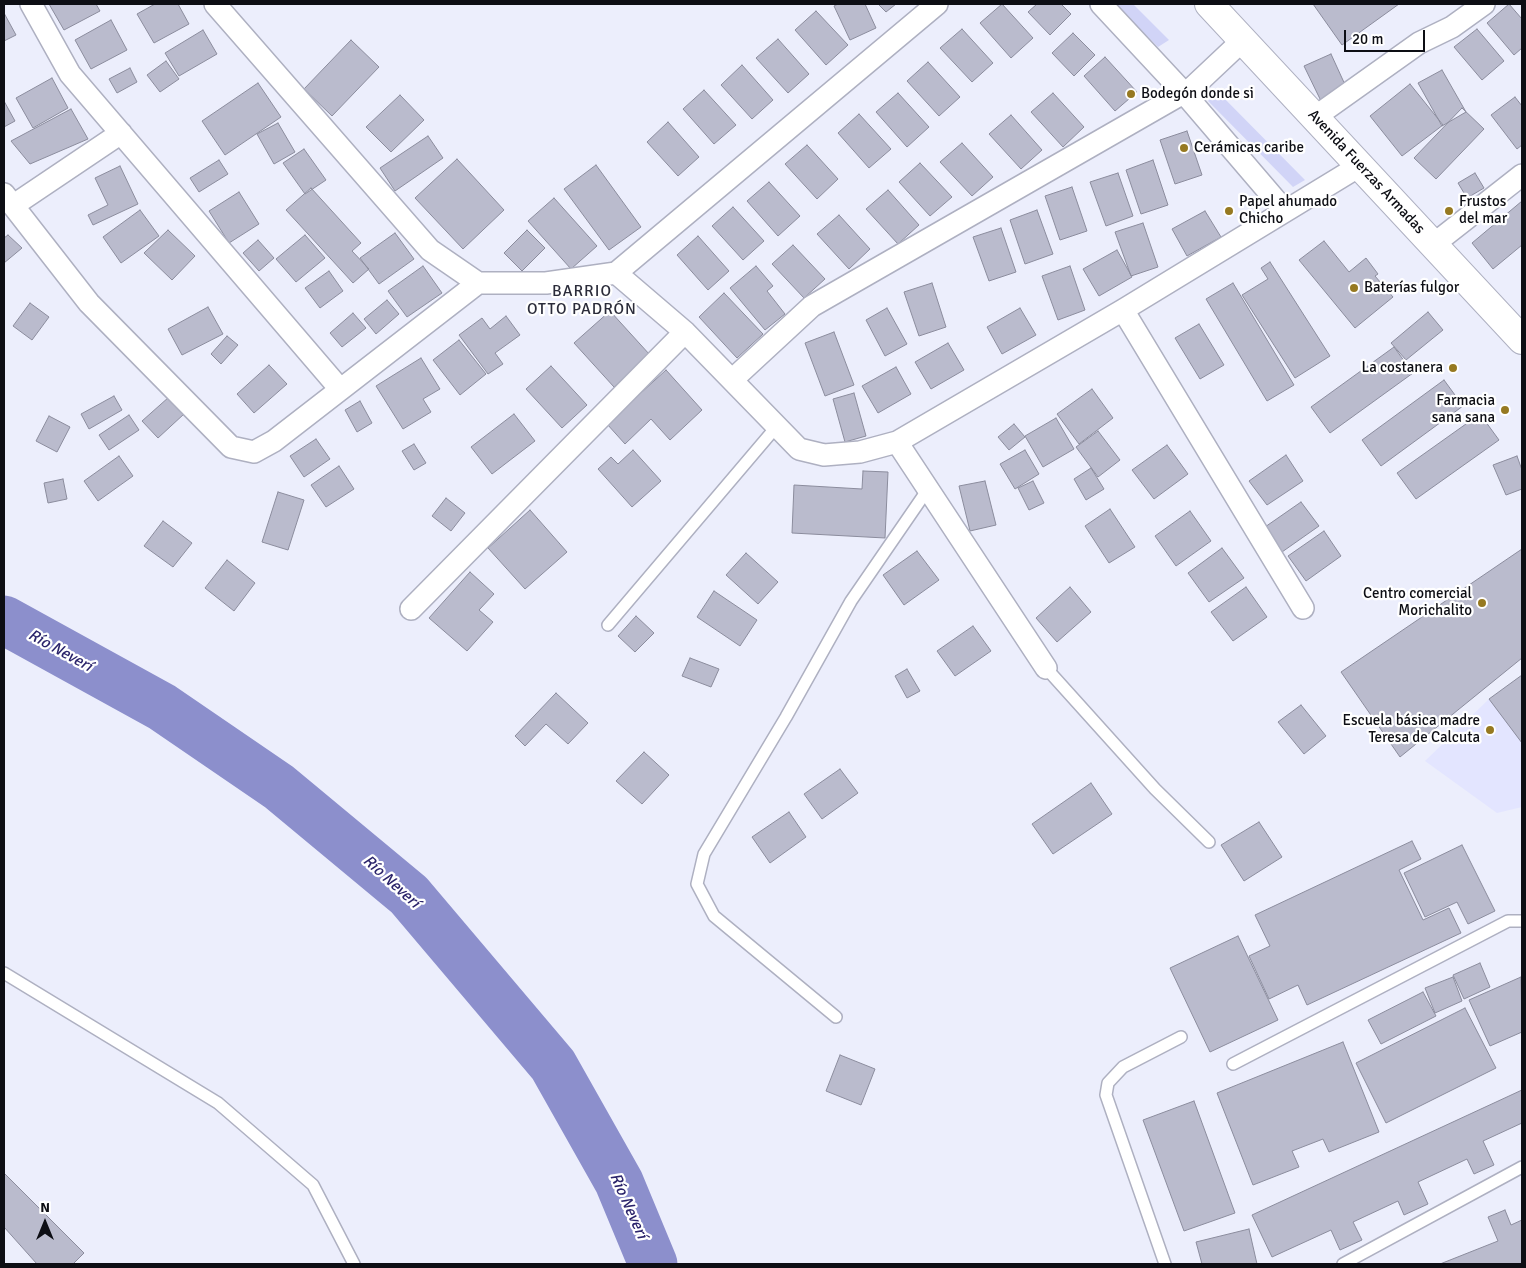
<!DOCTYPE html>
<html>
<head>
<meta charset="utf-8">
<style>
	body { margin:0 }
	#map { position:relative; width:1526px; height:1268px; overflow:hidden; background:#eceefc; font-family:Signika,sans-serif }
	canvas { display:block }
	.frame { position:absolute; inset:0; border:5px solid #0d0e14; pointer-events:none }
	.north { position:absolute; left:20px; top:1198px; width:50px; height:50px; -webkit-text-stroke:4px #fff; paint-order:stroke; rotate:0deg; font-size:14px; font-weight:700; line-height:20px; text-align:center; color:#0d0e14 }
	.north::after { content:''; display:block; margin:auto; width:18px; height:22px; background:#0d0e14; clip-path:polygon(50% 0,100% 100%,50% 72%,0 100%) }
	.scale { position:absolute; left:1344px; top:30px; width:81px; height:22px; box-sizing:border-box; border:2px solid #0d0e14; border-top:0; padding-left:6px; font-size:15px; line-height:18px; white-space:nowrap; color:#0d0e14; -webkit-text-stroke:4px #fff; paint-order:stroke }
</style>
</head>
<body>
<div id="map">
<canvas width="1526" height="1268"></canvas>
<div class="frame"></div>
<div class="north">N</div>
<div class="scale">20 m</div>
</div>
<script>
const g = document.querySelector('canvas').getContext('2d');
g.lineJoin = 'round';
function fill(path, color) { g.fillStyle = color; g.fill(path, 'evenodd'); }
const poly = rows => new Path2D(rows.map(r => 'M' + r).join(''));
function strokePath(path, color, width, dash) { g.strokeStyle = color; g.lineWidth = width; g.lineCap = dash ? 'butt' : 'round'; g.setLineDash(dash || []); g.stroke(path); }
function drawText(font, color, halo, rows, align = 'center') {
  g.font = font + ' Signika,sans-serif'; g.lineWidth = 4.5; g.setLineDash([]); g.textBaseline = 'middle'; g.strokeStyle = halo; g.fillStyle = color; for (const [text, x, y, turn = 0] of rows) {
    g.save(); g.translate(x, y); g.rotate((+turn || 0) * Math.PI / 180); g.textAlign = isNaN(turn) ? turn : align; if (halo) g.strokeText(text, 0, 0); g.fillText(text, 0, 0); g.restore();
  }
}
fill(poly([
	[1522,675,1522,807,1497,813,1425,761,1489,699]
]), '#e3e5ff');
fill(poly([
	[1115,4,1133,4,1169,40,1158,47],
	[1218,92,1305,180,1293,187,1208,101]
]), '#d1d4f7');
strokePath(poly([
	[4,620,162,707,279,787,409,895,553,1065,619,1182,653,1264]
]), '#8c8fcc', 49);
const building = poly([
	[49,4,96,4,100,11,64,30,49,4],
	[155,4,178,4,189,24,154,43,137,14,155,4],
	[838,4,865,4,876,28,850,40,834,6,838,4],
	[878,4,896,4,886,12,878,4],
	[1002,4,1033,38,1011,58,980,23,1002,4],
	[1037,4,1061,4,1071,14,1050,35,1028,12,1037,4],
	[1313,4,1399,4,1342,45,1313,4],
	[1509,4,1522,19,1522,48,1514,55,1487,23,1509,4],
	[816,11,848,45,826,65,795,30,816,11],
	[4,13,16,35,4,41,4,13],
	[111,20,127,50,91,69,75,40,111,20],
	[962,29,993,63,972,82,940,48,962,29],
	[1477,29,1504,61,1482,80,1454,47,1477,29],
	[203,30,217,54,179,76,165,53,203,30],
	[1073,33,1095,55,1074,76,1052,53,1073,33],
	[778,39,809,74,788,93,756,58,778,39],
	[351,40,379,67,332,116,304,89,351,40],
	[1331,54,1347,89,1321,101,1304,66,1331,54],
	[1105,57,1137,92,1115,111,1084,76,1105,57],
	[166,61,179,79,160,92,147,75,166,61],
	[928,62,960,97,939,116,907,81,928,62],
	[742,65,773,100,752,119,721,85,742,65],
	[130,68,137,82,117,93,109,79,130,68],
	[1442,70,1466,112,1442,126,1418,83,1442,70],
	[52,78,68,108,33,128,16,98,52,78],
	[258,83,281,117,225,155,202,121,258,83],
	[1410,84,1443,125,1402,156,1370,116,1410,84],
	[704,90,736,125,714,144,683,109,704,90],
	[898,93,929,127,907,147,876,112,898,93],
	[1053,93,1084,127,1063,147,1031,112,1053,93],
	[400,95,424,120,391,152,366,127,400,95],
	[1515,97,1522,106,1522,145,1517,149,1491,115,1515,97],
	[4,101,15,121,4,127,4,101],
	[1462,108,1484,129,1436,179,1414,158,1462,108],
	[71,109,88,139,30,164,11,141,71,109],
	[859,114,891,149,869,168,838,133,859,114],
	[1011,115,1042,150,1021,169,989,134,1011,115],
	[668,122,699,157,678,176,647,142,668,122],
	[278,123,295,152,274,164,257,134,278,123],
	[1187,131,1202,175,1175,184,1160,140,1187,131],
	[428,136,443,158,395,191,380,168,428,136],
	[962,143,993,177,972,196,940,162,962,143],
	[807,145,838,179,817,199,785,164,807,145],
	[304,149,326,180,305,194,283,163,304,149],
	[457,159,504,210,463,249,415,198,457,159],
	[219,160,228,174,199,192,190,178,219,160],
	[1153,160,1168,205,1141,214,1126,170,1153,160],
	[920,163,952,197,930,216,899,182,920,163],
	[596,165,641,227,609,250,564,189,596,165],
	[120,166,138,204,93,225,88,215,108,205,95,178,120,166],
	[1118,173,1133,216,1106,226,1090,182,1118,173],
	[1475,173,1484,188,1467,198,1458,183,1475,173],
	[769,182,800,216,778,236,747,201,769,182],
	[1072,187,1087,231,1060,240,1045,196,1072,187],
	[311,188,361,243,352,251,369,269,353,283,286,210,311,188],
	[888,190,919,225,898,244,866,209,888,190],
	[239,192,259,224,229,243,209,211,239,192],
	[554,198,597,246,571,269,528,221,554,198],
	[1522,201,1522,245,1493,269,1472,243,1522,201],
	[733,207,764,241,743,260,712,226,733,207],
	[140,210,159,236,121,263,103,237,140,210],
	[1037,210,1053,254,1025,264,1010,220,1037,210],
	[1205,211,1221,237,1187,256,1172,229,1205,211],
	[839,215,870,249,849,269,817,234,839,215],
	[1143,223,1158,267,1131,276,1115,232,1143,223],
	[1001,228,1016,272,989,281,973,237,1001,228],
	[168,230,195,256,172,280,144,253,168,230],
	[527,230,545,248,522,271,504,253,527,230],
	[395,233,414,259,379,284,360,258,395,233],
	[8,235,22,248,4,263,4,238,8,235],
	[305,235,325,258,296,282,276,259,305,235],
	[698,236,729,271,708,290,677,255,698,236],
	[258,240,274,258,259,271,243,253,258,240],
	[1324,241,1349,272,1366,258,1378,274,1375,276,1393,297,1355,328,1299,260,1324,241],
	[793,245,825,279,804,298,772,264,793,245],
	[1117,250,1132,277,1099,296,1083,269,1117,250],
	[1270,262,1330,356,1295,378,1242,295,1268,279,1261,268,1270,262],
	[423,266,442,293,407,317,388,291,423,266],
	[756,266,773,286,767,291,785,314,765,330,730,288,756,266],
	[1070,266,1085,310,1058,320,1042,276,1070,266],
	[329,271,343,291,320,308,305,288,329,271],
	[932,283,946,327,919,336,904,292,932,283],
	[1233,283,1294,385,1267,401,1206,299,1233,283],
	[724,293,763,334,737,358,699,317,724,293],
	[387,300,399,314,376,334,364,319,387,300],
	[30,303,49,317,32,340,13,326,30,303],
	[208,307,223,334,182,355,168,329,208,307],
	[887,308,907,344,885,356,866,320,887,308],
	[1020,308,1036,335,1002,354,987,327,1020,308],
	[610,311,650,355,614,387,574,343,610,311],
	[1428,312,1443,330,1406,360,1391,343,1428,312],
	[353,313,366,328,342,347,330,333,353,313],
	[506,316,520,335,495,353,503,364,488,374,459,335,482,318,490,329,506,316],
	[1199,324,1224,365,1200,379,1175,338,1199,324],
	[834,332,854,385,825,396,805,343,834,332],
	[227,336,238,345,221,364,211,354,227,336],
	[459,340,486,374,460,395,433,360,459,340],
	[948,343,964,370,931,389,915,362,948,343],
	[1394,347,1413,373,1330,433,1311,407,1394,347],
	[421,358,440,389,423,399,431,412,403,429,376,386,421,358],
	[269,365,287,384,254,413,237,394,269,365],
	[551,366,587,405,562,428,526,389,551,366],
	[896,367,911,394,878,413,862,386,896,367],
	[666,370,702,410,670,440,651,419,625,444,607,424,666,370],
	[1444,380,1463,406,1381,466,1362,440,1444,380],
	[1092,389,1113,418,1079,444,1057,414,1092,389],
	[854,393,866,436,845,442,833,399,854,393],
	[114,396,122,410,89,429,81,414,114,396],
	[169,397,184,414,158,438,142,421,169,397],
	[360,401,372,423,357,432,345,410,360,401],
	[514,414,535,441,492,474,471,447,514,414],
	[1480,414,1499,440,1416,499,1397,473,1480,414],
	[129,415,139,430,109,450,99,435,129,415],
	[49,416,70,427,57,452,36,441,49,416],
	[1056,418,1074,449,1043,467,1025,436,1056,418],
	[1014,424,1025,437,1009,450,998,437,1014,424],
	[1098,431,1120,460,1098,477,1076,447,1098,431],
	[316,439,330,459,304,477,290,456,316,439],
	[414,444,426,463,414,470,402,451,414,444],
	[1167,445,1188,474,1154,499,1132,470,1167,445],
	[633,450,661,481,632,507,598,469,611,457,618,464,633,450],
	[1025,450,1039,474,1015,489,1000,464,1025,450],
	[1286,455,1303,481,1267,505,1249,481,1286,455],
	[119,456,133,476,98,501,84,481,119,456],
	[1517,456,1522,470,1522,489,1506,495,1493,465,1517,456],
	[339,466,354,489,326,507,311,485,339,466],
	[1091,468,1104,489,1086,500,1074,479,1091,468],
	[863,471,888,472,885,538,792,533,794,485,862,489,863,471],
	[63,479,67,499,48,503,44,483,63,479],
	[985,481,996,525,970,531,959,486,985,481],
	[1033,481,1044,503,1029,510,1018,488,1033,481],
	[278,492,304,500,288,550,262,542,278,492],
	[446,498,465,513,451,531,432,516,446,498],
	[1301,502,1319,526,1282,552,1265,527,1301,502],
	[1110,509,1135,547,1109,563,1085,526,1110,509],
	[530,510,567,552,525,589,488,548,530,510],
	[1190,511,1211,541,1176,566,1155,536,1190,511],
	[163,521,192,543,173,567,144,546,163,521],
	[1324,531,1341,556,1306,581,1288,556,1324,531],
	[1222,548,1244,578,1209,602,1188,573,1222,548],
	[1522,549,1522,658,1400,757,1341,672,1522,549],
	[917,551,939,580,904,605,883,575,917,551],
	[746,553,778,582,758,604,726,575,746,553],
	[227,560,255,583,234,611,205,588,227,560],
	[470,572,494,594,479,610,493,622,467,651,429,618,470,572],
	[1070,587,1091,612,1057,642,1036,618,1070,587],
	[1246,587,1267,617,1233,641,1211,612,1246,587],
	[714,591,757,620,740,646,697,617,714,591],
	[636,616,654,633,635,652,618,636,636,616],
	[973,626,991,651,955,676,937,651,973,626],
	[690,658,719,669,711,687,682,676,690,658],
	[907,669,920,691,907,698,895,676,907,669],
	[1522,675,1522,743,1489,699,1522,675],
	[556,693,588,723,568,744,546,724,525,746,515,736,556,693],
	[1301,705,1326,736,1304,754,1278,722,1301,705],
	[644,752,669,775,642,804,616,781,644,752],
	[840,769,858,793,822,819,804,794,840,769],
	[1091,783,1112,814,1053,854,1032,824,1091,783],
	[789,812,806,837,770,863,752,837,789,812],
	[1259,822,1282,857,1244,881,1221,845,1259,822],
	[1412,841,1421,859,1399,870,1423,920,1449,908,1461,933,1307,1005,1298,985,1269,999,1249,956,1270,946,1255,915,1412,841],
	[1462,845,1495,911,1468,924,1457,902,1425,917,1404,873,1462,845],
	[1238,936,1278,1020,1210,1052,1170,968,1238,936],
	[1480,963,1490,987,1464,999,1453,975,1480,963],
	[1453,977,1462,1001,1435,1013,1425,988,1453,977],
	[1521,977,1522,1032,1490,1046,1469,1000,1521,977],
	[1423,992,1436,1016,1381,1044,1368,1020,1423,992],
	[1465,1008,1496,1068,1386,1123,1356,1063,1465,1008],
	[1343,1042,1379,1132,1329,1152,1323,1139,1292,1151,1299,1167,1253,1185,1217,1093,1343,1042],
	[840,1055,875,1069,861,1105,826,1091,840,1055],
	[1522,1090,1522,1123,1483,1141,1494,1165,1474,1174,1467,1159,1418,1182,1428,1204,1404,1215,1398,1201,1353,1222,1362,1240,1340,1250,1331,1230,1272,1257,1252,1215,1522,1090],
	[1194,1101,1235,1213,1184,1231,1143,1120,1194,1101],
	[4,1173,84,1253,73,1264,37,1264,4,1227,4,1173],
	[1505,1210,1511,1225,1522,1220,1522,1264,1440,1264,1498,1241,1488,1217,1505,1210],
	[1249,1229,1257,1264,1202,1264,1196,1242,1249,1229]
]);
fill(building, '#babbcd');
strokePath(building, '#8b8c9d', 1);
const service = poly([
	[608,625,777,426],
	[1046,668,1155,789,1209,842],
	[4,973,218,1103,313,1185,354,1264],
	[836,1017,714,916,697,884,704,854,786,717,851,601,928,489],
	[1233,1064,1508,921,1522,921],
	[1165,1264,1106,1095,1108,1083,1123,1067,1181,1037],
	[1343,1264,1522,1167]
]);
const minor = poly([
	[31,4,70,74,340,389],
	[215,4,430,250,478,283,546,283,616,273,937,4],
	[1101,4,1184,93,1285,211],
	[1315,117,1419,43,1452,27,1484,4],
	[4,194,89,303,231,447,254,452,274,441,478,283],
	[14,205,121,133],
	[1434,244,1522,175],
	[616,273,685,332,799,449,824,455,860,452,897,442,1123,310,1361,165],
	[1123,310,1303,608],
	[732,380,812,306,1192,88,1243,40],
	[897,442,1046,668],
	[411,609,685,332]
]);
const tertiary = poly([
	[1209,4,1522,340]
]);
strokePath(service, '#aeb0c1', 14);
strokePath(minor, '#aeb0c1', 24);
strokePath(tertiary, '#aeb0c1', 30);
strokePath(service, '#fff', 11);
strokePath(minor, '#fff', 21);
strokePath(tertiary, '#fff', 28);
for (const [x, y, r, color] of [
	[1131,94,5,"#967921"],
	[1184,148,5,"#967921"],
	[1229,211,5,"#967921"],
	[1449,211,5,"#967921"],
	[1354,288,5,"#967921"],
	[1453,368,5,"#967921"],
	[1505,410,5,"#967921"],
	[1482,603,5,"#967921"],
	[1490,730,5,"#967921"]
]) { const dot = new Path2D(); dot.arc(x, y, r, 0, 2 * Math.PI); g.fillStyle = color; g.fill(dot); strokePath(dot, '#fff', 2); }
drawText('15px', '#0d0e14', '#fff', [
	["Bodegón donde si",1141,94],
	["Cerámicas caribe",1194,148],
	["Papel ahumado",1239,202],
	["Chicho",1239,219],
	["Frustos",1459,202],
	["del mar",1459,219],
	["Baterías fulgor",1364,288],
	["La costanera",1443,368,"right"],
	["Farmacia",1495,401,"right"],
	["sana sana",1495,418,"right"],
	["Centro comercial",1472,594,"right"],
	["Morichalito",1472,611,"right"],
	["Escuela básica madre",1480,721,"right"],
	["Teresa de Calcuta",1480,738,"right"]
], 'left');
drawText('15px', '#0d0e14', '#fff', [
	["Avenida Fuerzas Armadas",1366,172,47]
]);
g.letterSpacing = '1px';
drawText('16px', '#2b2c3a', '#fff', [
	["BARRIO",582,292],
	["OTTO PADRÓN",582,310]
]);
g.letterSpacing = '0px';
drawText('italic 16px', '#2b246b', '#fff', [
	["Río Neverí",60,651,29],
	["Río Neverí",391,882,42],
	["Río Neverí",628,1206,66]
]);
</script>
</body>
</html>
